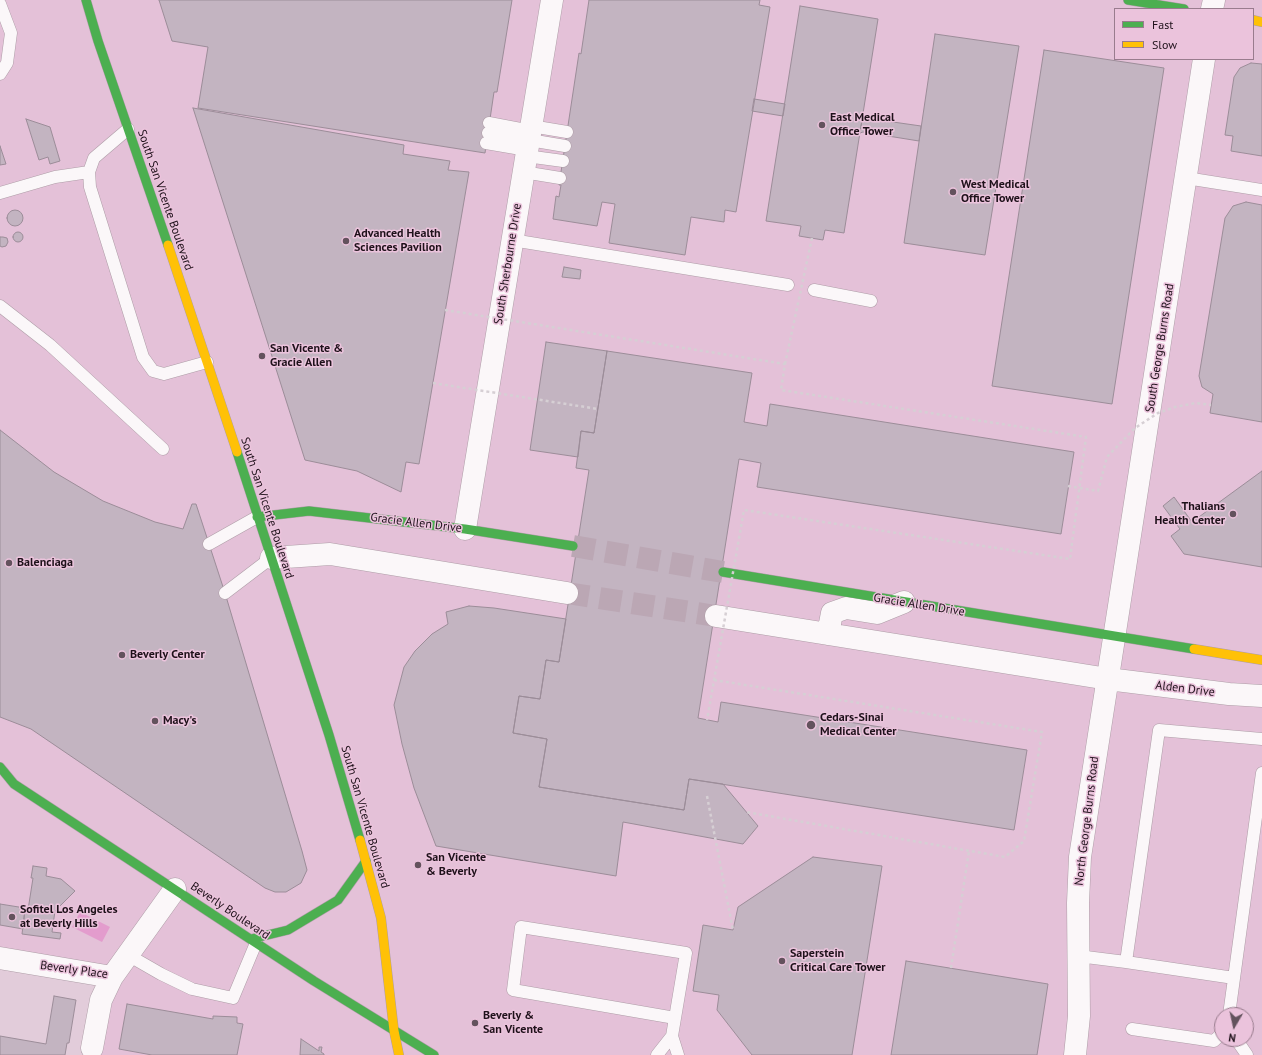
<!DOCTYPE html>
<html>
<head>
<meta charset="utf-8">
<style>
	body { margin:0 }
	#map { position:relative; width:1262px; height:1055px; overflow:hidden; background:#e2ccda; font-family:"PT Sans",sans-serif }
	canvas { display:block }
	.legend { position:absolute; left:1114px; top:8px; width:140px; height:52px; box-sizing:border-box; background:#ebc3dc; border:1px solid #997c8e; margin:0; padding:5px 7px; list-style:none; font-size:12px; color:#1e111a }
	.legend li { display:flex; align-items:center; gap:8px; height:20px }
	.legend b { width:20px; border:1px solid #997c8e }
	.north { position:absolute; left:1214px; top:1007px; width:40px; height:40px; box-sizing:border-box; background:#ebc3dc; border:1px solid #997c8e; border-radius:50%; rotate:189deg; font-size:11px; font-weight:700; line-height:16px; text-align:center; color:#1e111a }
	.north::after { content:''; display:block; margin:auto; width:14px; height:18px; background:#63525d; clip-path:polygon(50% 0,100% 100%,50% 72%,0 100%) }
</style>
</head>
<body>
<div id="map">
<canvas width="1262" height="1055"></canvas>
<ul class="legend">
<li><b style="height:5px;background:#4caf50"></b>Fast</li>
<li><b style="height:5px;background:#ffc107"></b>Slow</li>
</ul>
<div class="north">N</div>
</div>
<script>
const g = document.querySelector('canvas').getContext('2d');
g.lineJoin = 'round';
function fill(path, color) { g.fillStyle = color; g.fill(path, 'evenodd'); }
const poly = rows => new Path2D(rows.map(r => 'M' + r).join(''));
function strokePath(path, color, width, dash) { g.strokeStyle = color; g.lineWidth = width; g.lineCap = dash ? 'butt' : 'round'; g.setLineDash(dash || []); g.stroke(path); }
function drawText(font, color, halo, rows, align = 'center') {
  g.font = font + ' "PT Sans",sans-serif'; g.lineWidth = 3; g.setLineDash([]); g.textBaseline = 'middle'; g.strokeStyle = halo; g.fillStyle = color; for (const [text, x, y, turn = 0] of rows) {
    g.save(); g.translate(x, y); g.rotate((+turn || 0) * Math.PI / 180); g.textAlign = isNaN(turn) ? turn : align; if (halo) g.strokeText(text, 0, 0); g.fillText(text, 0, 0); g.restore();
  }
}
fill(poly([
	[0,0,1262,0,1262,1055,90,1055,101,969,0,957],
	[1115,9,1253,9,1253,59,1115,59],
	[1222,1015,1246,1015,1246,1039,1222,1039]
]), '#e4c1d8');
fill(poly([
	[80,912,110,927,102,942,72,927]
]), '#e39ccd');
const building = poly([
	[159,0,512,0,497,92,494,92,485,153,198,108,208,47,172,41,159,0],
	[589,0,760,0,759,5,770,7,736,212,725,210,724,222,691,217,685,255,609,243,615,204,602,202,597,226,553,219,556,196,559,197,561,185,559,185,579,53,581,54,589,0],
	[800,6,878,19,844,233,825,230,823,240,799,236,801,226,766,221,800,6],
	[935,34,1019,46,985,255,904,243,935,34],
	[1044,50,1164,68,1112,404,992,386,1044,50],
	[1251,63,1262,64,1262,156,1231,151,1233,136,1225,135,1234,77,1240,68,1251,63],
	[754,99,785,104,783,116,752,111,754,99],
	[193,108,404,145,403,154,450,161,448,170,469,172,419,464,406,462,401,492,357,471,305,460,193,108],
	[863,114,865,118,921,126,919,141,863,132,860,133,863,114],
	[26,119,50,127,60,161,50,164,48,157,39,160,26,119],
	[0,146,6,164,0,165,0,146],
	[1246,202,1262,205,1262,422,1210,413,1213,394,1202,387,1199,376,1225,218,1233,206,1246,202],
	'7 218a8 8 0 1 1 16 0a8 8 0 1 1-16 0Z',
	'13 237a5 5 0 1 1 10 0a5 5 0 1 1-10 0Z',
	[0,237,3,237,7,238,8,242,6,246,2,247,0,246,0,237],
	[564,267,581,270,580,279,562,277,564,267],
	[546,342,607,351,594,433,581,431,578,457,530,450,546,342],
	[607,351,752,373,744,422,767,426,770,404,1074,452,1061,534,757,487,761,463,739,459,698,718,718,722,721,702,1027,750,1014,830,689,779,684,810,539,787,547,739,513,733,519,696,540,699,546,660,559,662,589,470,576,468,581,431,594,433,607,351],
	[0,430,54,472,103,501,155,522,183,529,192,504,196,504,225,593,302,851,307,870,301,883,286,892,275,892,265,888,31,729,0,717,0,430],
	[1262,471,1262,567,1184,554,1171,536,1180,529,1163,506,1174,497,1192,522,1262,471],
	[469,606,494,608,566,619,559,662,546,660,540,699,519,696,513,733,547,739,539,787,684,810,689,779,723,784,758,826,743,844,623,822,616,876,436,846,414,788,402,744,394,705,404,667,415,651,432,634,448,624,446,612,469,606],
	[813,857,882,866,852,1055,752,1055,717,1010,719,995,693,991,703,925,733,930,738,907,813,857],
	[33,866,47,868,46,876,61,879,75,891,55,911,52,932,61,933,60,939,22,934,25,910,28,910,33,878,31,878,33,866],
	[0,904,25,908,23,929,0,925,0,904],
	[906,961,1048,984,1037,1055,891,1055,906,961],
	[54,996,76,1000,69,1043,67,1043,65,1055,0,1055,0,1036,46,1044,54,996],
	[127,1004,213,1019,213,1016,237,1017,237,1023,243,1024,237,1055,152,1055,119,1049,127,1004],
	[301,1039,319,1051,319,1047,322,1047,321,1052,324,1054,324,1055,300,1055,301,1039]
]);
fill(building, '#c3b4c1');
strokePath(building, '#9c8d99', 1);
strokePath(poly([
	[567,593,716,616]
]), '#bba7b4', 22, [22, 11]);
strokePath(poly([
	[573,546,723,572]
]), '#bba7b4', 22, [22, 11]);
const lane = poly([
	[0,4,11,33,7,63,0,74],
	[489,123,531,131],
	[531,126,567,132],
	[128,129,94,158,89,172,90,187,143,357,153,371,164,374,207,362],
	[488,133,565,146],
	[486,143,527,150],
	[526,156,563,161],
	[523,172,560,178],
	[1186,178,1262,190],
	[0,193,55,177,89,172],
	[512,240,788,285],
	[814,290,871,301],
	[0,306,50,345,163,449],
	[209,544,257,517],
	[225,593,271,558],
	[128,955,161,974,192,989,233,998,256,943],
	[1078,956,1126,962,1159,730,1262,739],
	[1126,962,1234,978],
	[1229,1015,1262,773],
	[675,1018,513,990,521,927,686,953,672,1036,678,1055],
	[1132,1029,1214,1041,1222,1033],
	[1236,1039,1247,1055],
	[657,1055,672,1036]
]);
const street = poly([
	[1212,9,1214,0],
	[465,529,552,0],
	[271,558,330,554,567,593],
	[716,616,1108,679,1229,694,1262,696],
	[828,634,832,613,846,608,877,613,904,602],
	[0,958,112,977,175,889],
	[92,1048,101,1000,112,977],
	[1075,1055,1079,1016,1078,903,1080,857,1204,59]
]);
const fast = poly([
	[86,0,98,41,168,245],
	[1128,0,1184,9],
	[237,452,329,735,360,840],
	[257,517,309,511,465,529,573,546],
	[723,572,1194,649],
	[0,767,14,784,314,981,434,1055],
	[251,939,288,930,338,900,366,861]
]);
const slow = poly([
	[1253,20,1262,22],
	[168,245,237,452],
	[1194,649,1262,660],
	[360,840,381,918,394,1031,399,1055]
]);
strokePath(lane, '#ae9da7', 13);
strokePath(street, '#ae9da7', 23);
strokePath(fast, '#ae9da7', 10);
strokePath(slow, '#ae9da7', 10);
strokePath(poly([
	[714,680,1042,732,1024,841,1005,857,746,812],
	[707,796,733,930],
	[951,968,969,851]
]), '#d6cfd4', 2.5, [3, 3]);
strokePath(lane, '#fbf7f9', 12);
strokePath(street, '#fbf7f9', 22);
strokePath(fast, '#4caf50', 9);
strokePath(slow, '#ffc107', 9);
strokePath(poly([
	[445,310,785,364,781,390,1086,437,1070,559,744,510,707,720],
	[785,364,812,238],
	[433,383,598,409],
	[1068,486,1098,491,1107,457,1135,428,1158,413,1175,407,1196,403,1211,405]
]), '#d6cfd4', 2.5, [3, 3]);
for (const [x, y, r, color] of [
	[822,125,4,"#63525d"],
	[953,192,4,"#63525d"],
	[346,241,4,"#63525d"],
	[262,356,4,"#63525d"],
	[1233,514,4,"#63525d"],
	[9,563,4,"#63525d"],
	[122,655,4,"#63525d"],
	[155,721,4,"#63525d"],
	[811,725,5,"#63525d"],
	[418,865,4,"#63525d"],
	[12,917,4,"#63525d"],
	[782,961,4,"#63525d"],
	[475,1023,4,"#63525d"]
]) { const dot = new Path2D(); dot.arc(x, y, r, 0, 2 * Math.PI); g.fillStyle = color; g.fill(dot); strokePath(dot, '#ebc3dc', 1.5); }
drawText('bold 12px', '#1e111a', '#ebc3dc', [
	["East Medical",830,118],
	["Office Tower",830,132],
	["West Medical",961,185],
	["Office Tower",961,199],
	["Advanced Health",354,234],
	["Sciences Pavilion",354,248],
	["San Vicente &",270,349],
	["Gracie Allen",270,363],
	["Thalians",1225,507,"right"],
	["Health Center",1225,521,"right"],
	["Balenciaga",17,563],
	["Beverly Center",130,655],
	["Cedars-Sinai",820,718],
	["Medical Center",820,732],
	["Macy's",163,721],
	["San Vicente",426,858],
	["& Beverly",426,872],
	["Sofitel Los Angeles",20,910],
	["at Beverly Hills",20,924],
	["Saperstein",790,954],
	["Critical Care Tower",790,968],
	["Beverly &",483,1016],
	["San Vicente",483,1030]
], 'left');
drawText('12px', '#1e111a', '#ebc3dc', [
	["South San Vicente Boulevard",165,200,71],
	["South Sherbourne Drive",508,264,-81],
	["South George Burns Road",1160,348,-81],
	["South San Vicente Boulevard",267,508,72],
	["Gracie Allen Drive",416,523,7],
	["Gracie Allen Drive",919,605,9],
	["Alden Drive",1185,689,7],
	["South San Vicente Boulevard",365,817,74],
	["North George Burns Road",1087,821,-83],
	["Beverly Boulevard",230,911,34],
	["Beverly Place",74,970,8]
]);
</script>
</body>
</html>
